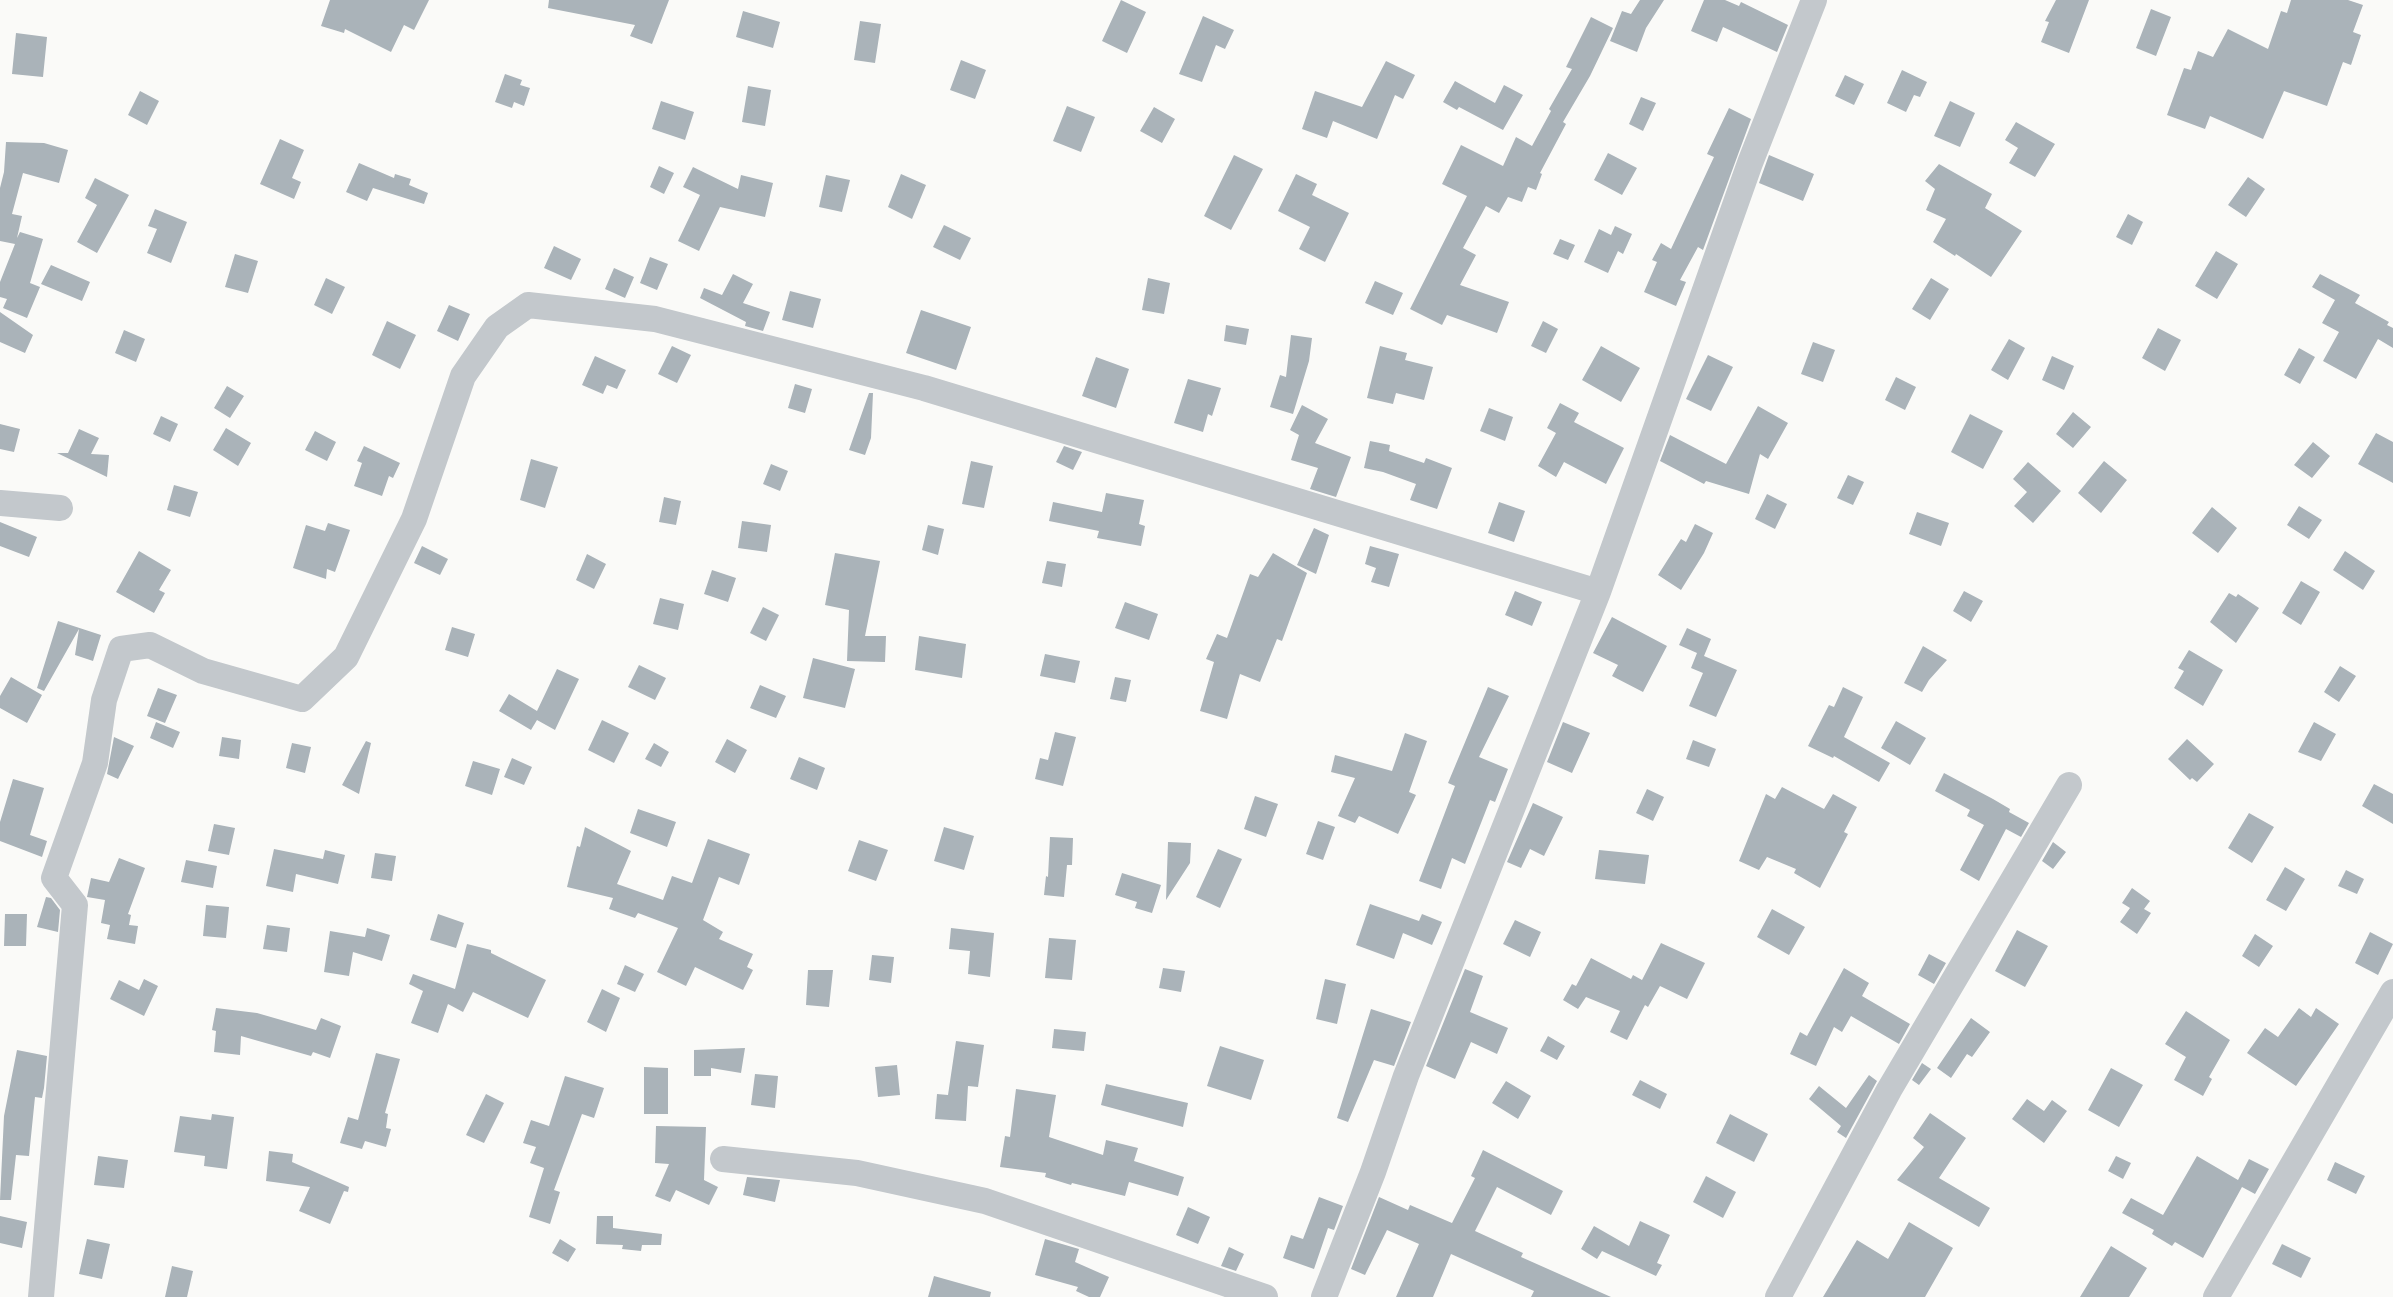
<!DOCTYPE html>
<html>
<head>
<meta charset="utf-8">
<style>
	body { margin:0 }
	canvas { display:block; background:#fafaf8 }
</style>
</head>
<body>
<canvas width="2393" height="1297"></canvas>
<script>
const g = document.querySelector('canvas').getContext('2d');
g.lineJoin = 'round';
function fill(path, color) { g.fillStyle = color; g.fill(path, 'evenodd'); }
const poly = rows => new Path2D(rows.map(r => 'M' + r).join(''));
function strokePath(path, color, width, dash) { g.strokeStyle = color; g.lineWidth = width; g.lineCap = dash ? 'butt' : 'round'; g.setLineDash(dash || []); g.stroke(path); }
fill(poly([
	[330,0,429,0,414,30,404,25,391,52,345,29,344,33,321,26],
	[549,0,669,0,652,44,630,36,635,25,548,8],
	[1121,0,1146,12,1127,53,1102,41],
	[1640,0,1664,0,1646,28,1637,52,1610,41,1622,11,1631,14],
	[1704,0,1725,0,1739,6,1741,2,1788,25,1777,52,1723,27,1717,42,1691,31],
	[2056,0,2089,0,2069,53,2041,42,2049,22,2045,21],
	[2291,0,2348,0,2363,5,2353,32,2361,35,2351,65,2343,62,2327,106,2284,91,2263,139,2210,116,2205,129,2167,115,2184,68,2191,70,2198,51,2213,57,2228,29,2268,49,2281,11,2287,13],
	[2151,9,2171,17,2156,56,2136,48],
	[743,11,780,22,773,48,736,37],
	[1203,16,1234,30,1225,49,1216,45,1202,82,1179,74],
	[1591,17,1613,28,1590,76,1563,122,1566,124,1540,173,1542,174,1536,190,1528,187,1522,202,1508,197,1499,213,1486,206,1463,248,1476,255,1460,285,1509,302,1497,333,1447,315,1442,325,1410,309,1467,196,1442,184,1461,145,1503,166,1516,137,1532,146,1551,111,1549,109,1572,69,1566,67],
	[860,21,881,24,875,63,854,60],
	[16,33,47,37,43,77,12,74],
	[961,60,986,70,975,99,950,90],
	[1386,61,1415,75,1403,99,1395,95,1377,139,1333,121,1327,138,1302,129,1315,91,1362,107],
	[1902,70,1927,82,1920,97,1914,95,1906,112,1887,103],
	[505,74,522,80,520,85,530,88,524,106,514,102,512,108,495,102],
	[1845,75,1864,84,1854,105,1835,96],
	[1455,81,1495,103,1504,85,1523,95,1503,130,1459,107,1457,110,1443,102],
	[748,86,771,90,765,126,742,122],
	[140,91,159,101,147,125,128,115],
	[1641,97,1656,103,1643,131,1629,124],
	[661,101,694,112,685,140,652,129],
	[1950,101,1975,113,1960,147,1934,136],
	[1067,106,1095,117,1081,152,1053,141],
	[1154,107,1175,119,1162,143,1140,131],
	[1729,108,1751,119,1703,250,1698,247,1680,280,1686,282,1676,306,1644,292,1657,262,1652,260,1661,243,1671,249,1714,157,1707,154],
	[2016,122,2055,144,2035,177,2009,163,2018,148,2005,140],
	[280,139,304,150,292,178,301,182,294,199,260,184],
	[6,142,44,143,68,150,59,183,23,173,12,214,22,216,17,238,20,232,43,239,30,283,40,287,27,318,3,308,7,299,0,297,0,282,15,244,0,241,0,188,4,172],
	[1608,153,1637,168,1622,195,1594,180],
	[1234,155,1263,169,1231,230,1204,216],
	[1769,155,1814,174,1803,201,1759,183],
	[359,163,394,178,395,174,411,179,409,185,428,193,424,204,373,188,367,201,346,192],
	[1939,164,1992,194,1985,208,2022,231,1991,277,1956,254,1955,256,1933,242,1946,219,1926,210,1935,189,1925,181],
	[659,166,674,173,664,194,650,187],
	[693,167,738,189,741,175,773,183,765,217,720,207,699,251,678,241,700,195,683,187],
	[901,174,926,185,912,219,888,207],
	[1296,174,1317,184,1312,195,1349,213,1325,262,1299,249,1310,227,1278,211],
	[826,175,850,180,842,212,819,207],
	[2248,177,2265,189,2246,217,2228,205],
	[95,178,129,195,97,253,77,242,97,205,85,198],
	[155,209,187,222,171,263,147,253,157,229,148,226],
	[2128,214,2143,222,2132,245,2116,237],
	[944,225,971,238,960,260,933,247],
	[1615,226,1632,234,1623,254,1618,251,1608,273,1584,262,1599,229,1611,235],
	[1560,239,1575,245,1568,260,1553,254],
	[554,246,581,259,571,280,544,268],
	[2216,251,2238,264,2217,299,2195,286],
	[235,254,258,261,248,293,225,287],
	[650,257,668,264,657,290,640,283],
	[51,265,90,282,82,301,41,284],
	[614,268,634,277,625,298,605,289],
	[733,274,753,284,743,303,770,312,763,331,745,326,746,322,700,298,704,288,722,295],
	[2320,274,2360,295,2355,303,2389,322,2387,325,2393,328,2393,348,2378,339,2356,379,2323,361,2339,332,2322,323,2335,300,2312,287],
	[326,278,345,287,332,314,314,305],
	[1148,278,1170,283,1164,314,1142,310],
	[1931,278,1949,289,1930,320,1912,309],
	[1375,281,1403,293,1393,315,1365,303],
	[790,291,821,299,813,328,782,320],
	[449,305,470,314,458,341,437,331],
	[921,310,971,327,956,370,906,353],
	[0,312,33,335,25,353,0,342],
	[387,321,416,335,400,369,372,355],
	[1543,321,1558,329,1546,353,1531,346],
	[1226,325,1249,329,1246,345,1224,341],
	[2158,328,2181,340,2165,371,2142,358],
	[124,330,145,339,136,362,115,353],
	[1291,335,1312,338,1309,361,1293,414,1270,407,1280,375,1286,377],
	[2009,339,2025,348,2008,380,1991,370],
	[1813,342,1835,350,1823,382,1801,374],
	[672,346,691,355,677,383,658,374],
	[1380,346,1407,353,1405,360,1433,367,1424,400,1396,393,1393,404,1367,398],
	[1601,346,1640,368,1621,402,1582,380],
	[2299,348,2315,357,2300,384,2284,375],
	[1708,355,1733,367,1711,411,1686,399],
	[595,356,626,370,617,389,607,385,603,394,582,385],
	[2052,356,2074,366,2064,390,2042,380],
	[1096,357,1129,369,1116,408,1082,396],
	[1896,377,1916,387,1905,410,1885,400],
	[1188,379,1221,388,1212,416,1208,414,1203,432,1174,423],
	[795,384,812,389,805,413,788,408],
	[227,386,244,396,230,418,214,408],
	[869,393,873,393,871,438,865,455,849,450],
	[1560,403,1579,413,1574,422,1624,448,1606,484,1564,462,1556,477,1538,466,1556,433,1547,428],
	[1302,405,1328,419,1315,443,1351,457,1336,497,1310,489,1318,468,1291,460,1299,435,1290,430],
	[1758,406,1788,423,1768,459,1760,454,1749,494,1706,481,1704,484,1660,461,1670,435,1726,464],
	[1489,408,1513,417,1505,441,1480,431],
	[2073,412,2091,427,2073,448,2056,434],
	[1970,414,2003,431,1983,469,1951,452],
	[161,416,178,424,170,442,153,434],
	[0,424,20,429,14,452,0,449],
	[226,428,251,443,238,466,213,450],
	[79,429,99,438,91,454,109,455,107,477,57,453,68,453],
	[315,431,336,442,327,461,305,450],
	[2376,433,2393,442,2393,483,2358,464],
	[1370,441,1390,445,1389,451,1424,463,1426,458,1452,468,1437,509,1410,500,1416,484,1383,472,1364,468],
	[2313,442,2330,456,2312,478,2294,465],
	[364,446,400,463,393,478,389,476,382,496,354,486,362,463,357,461],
	[1064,446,1082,452,1073,470,1056,462],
	[531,459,558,467,545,508,520,500],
	[971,461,993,466,984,508,962,504],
	[2104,461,2127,480,2101,513,2078,493],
	[2028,462,2061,491,2033,523,2014,506,2027,492,2013,479],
	[771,464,788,471,780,491,763,484],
	[1848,475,1864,482,1853,505,1837,498],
	[174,485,198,492,190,517,167,510],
	[1106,493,1144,500,1139,524,1145,526,1141,546,1097,538,1099,531,1049,521,1053,502,1102,512],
	[1767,494,1787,504,1775,529,1755,519],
	[664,497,681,501,676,525,659,522],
	[1499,502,1525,511,1514,542,1488,533],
	[2299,506,2322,520,2309,539,2287,525],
	[2212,507,2237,528,2218,553,2192,533],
	[1917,512,1949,523,1941,546,1909,534],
	[742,521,771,525,767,552,738,548],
	[0,522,37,537,29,557,0,546],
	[328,523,350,530,335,572,327,569,326,579,293,568,306,525,325,531],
	[1695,524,1713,533,1704,553,1681,590,1658,575,1681,539,1686,542],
	[928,525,944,529,938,555,922,550],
	[1314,528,1329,535,1316,574,1297,565],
	[422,546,448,559,440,575,414,563],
	[1370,546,1399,554,1389,587,1371,582,1376,568,1365,564],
	[139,551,171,570,159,590,165,593,154,613,116,592],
	[2345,551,2375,571,2363,590,2333,570],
	[835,553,880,561,865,636,886,636,885,662,847,661,849,610,825,605],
	[1273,553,1307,573,1282,641,1277,639,1260,682,1240,674,1227,719,1200,711,1214,662,1206,659,1217,634,1227,638,1250,574,1258,577],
	[587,554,606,564,594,589,576,580],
	[1047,561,1066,564,1062,587,1042,583],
	[712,570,736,578,728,602,704,594],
	[2301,581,2320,592,2301,625,2282,613],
	[1515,591,1542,602,1532,626,1505,615],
	[1964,591,1983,601,1971,622,1953,611],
	[2229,593,2236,597,2238,594,2259,608,2236,643,2210,622],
	[660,598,684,604,678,630,653,624],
	[1125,602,1158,614,1149,640,1115,628],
	[763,607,779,615,766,641,750,633],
	[1612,617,1667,646,1643,692,1612,676,1618,665,1593,653],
	[58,621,101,635,93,661,75,655,79,629,44,691,37,688],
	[452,627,475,634,468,657,445,650],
	[1687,628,1711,639,1704,656,1737,670,1716,717,1689,706,1703,673,1691,668,1697,653,1679,645],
	[919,636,966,644,962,678,915,670],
	[1923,646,1947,660,1929,680,1922,692,1904,683],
	[2189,650,2223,670,2203,706,2174,688,2184,671,2178,668],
	[1045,654,1080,661,1075,683,1040,676],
	[813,658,855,669,845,708,803,698],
	[639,665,666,678,655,700,628,687],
	[2340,666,2356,676,2339,702,2324,692],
	[557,669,579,679,555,730,537,720,531,730,499,711,509,694,537,711],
	[11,677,42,695,27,723,0,708,0,696],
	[1115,677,1131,680,1126,702,1110,699],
	[760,685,786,696,776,718,750,708],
	[1488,687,1509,696,1479,757,1508,769,1495,802,1490,800,1465,864,1452,858,1441,889,1419,881,1455,786,1448,783],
	[1843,687,1863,697,1844,737,1890,763,1879,782,1834,756,1833,758,1808,746,1829,705,1834,707],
	[158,688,177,695,165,723,147,716],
	[602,720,629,733,614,763,588,750],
	[1896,721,1926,738,1910,765,1881,748],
	[156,722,180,732,173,748,150,738],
	[1563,722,1590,733,1572,773,1547,762],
	[2314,722,2336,734,2321,761,2298,752],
	[1055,732,1076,737,1063,786,1035,779,1040,758,1048,760],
	[1405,733,1427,741,1409,792,1416,795,1398,834,1359,816,1355,823,1338,816,1355,778,1331,772,1335,755,1392,771],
	[114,737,134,746,118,779,107,774],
	[222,737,241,740,239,759,219,756],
	[727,739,747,750,735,773,715,762],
	[2187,739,2214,764,2197,782,2192,778,2190,780,2168,759],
	[1693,740,1716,749,1709,767,1686,759],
	[366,741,371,743,359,794,342,785],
	[292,743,311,747,305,773,286,768],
	[654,743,669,752,661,767,645,759],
	[799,757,825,768,817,790,790,779],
	[512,758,532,767,524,785,504,777],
	[473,761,500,769,492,795,465,786],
	[1944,773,1993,799,2010,809,2009,812,2029,823,2021,837,2006,829,1979,881,1960,870,1984,825,1967,816,1970,810,1935,791],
	[13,779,44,788,30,835,47,841,42,857,0,841,0,822],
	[2374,784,2393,794,2393,824,2362,806],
	[1782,787,1824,809,1833,794,1857,807,1844,832,1848,834,1820,888,1794,873,1796,869,1767,857,1759,870,1739,861,1766,794,1775,799],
	[1647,789,1664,797,1653,821,1636,813],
	[1255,796,1278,804,1266,837,1244,829],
	[1533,803,1563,817,1544,856,1530,849,1521,868,1507,862],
	[638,809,676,822,667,847,630,833],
	[2249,813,2274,827,2252,863,2228,848],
	[1318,821,1335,827,1323,860,1306,854],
	[214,824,235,828,229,855,208,851],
	[585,827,631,851,617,884,663,900,672,876,692,883,708,839,750,854,739,885,719,877,703,920,723,932,719,939,753,954,747,967,753,970,743,990,695,967,686,986,657,972,678,928,638,913,635,918,609,909,613,898,567,887,577,846,580,847],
	[944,827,974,836,964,870,934,861],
	[1050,837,1073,838,1072,865,1067,865,1064,897,1044,895,1046,876,1048,877],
	[859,840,888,850,876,881,848,871],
	[1168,842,1191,843,1190,863,1166,900],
	[2053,842,2066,852,2053,869,2042,861],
	[274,849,323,859,325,850,345,855,338,884,296,874,293,892,266,886],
	[1218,849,1242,859,1220,908,1196,897],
	[1599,850,1649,855,1645,884,1595,879],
	[375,853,396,856,392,881,371,878],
	[119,858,145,868,128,914,131,915,129,925,138,926,135,944,107,939,110,925,101,923,105,900,87,897,91,878,109,882],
	[186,860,217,866,213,888,181,882],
	[2285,867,2305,879,2286,911,2266,900],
	[2346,870,2364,879,2357,894,2338,886],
	[1122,873,1161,885,1152,913,1135,908,1137,902,1115,895],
	[2132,888,2150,901,2144,909,2151,913,2137,934,2120,922,2130,908,2122,903],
	[46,897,51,898,60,910,58,932,37,927],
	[1370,904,1419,921,1422,914,1442,922,1432,945,1403,933,1394,959,1356,945],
	[206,905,229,907,226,938,203,936],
	[1772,909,1805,927,1789,955,1757,937],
	[5,914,27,914,26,946,4,946],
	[438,914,464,923,456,948,430,940],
	[1515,920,1541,932,1530,957,1503,944],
	[267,925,290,928,287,952,263,949],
	[367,928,390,935,382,961,353,952,349,976,324,972,330,931,365,937],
	[951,928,994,933,990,977,968,974,970,951,949,949],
	[2017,930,2048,946,2025,987,1995,971],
	[2370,932,2393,944,2378,975,2355,963],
	[2255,934,2273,946,2259,967,2242,956],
	[1049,938,1076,940,1072,980,1045,978],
	[1661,943,1705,963,1687,999,1660,986,1648,1007,1645,1005,1627,1040,1610,1032,1620,1011,1586,997,1578,1009,1563,1000,1572,984,1576,986,1591,958,1631,979,1633,975,1642,980],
	[467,944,491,950,491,953,546,980,528,1018,473,992,463,1012,448,1004,438,1033,411,1023,423,991,409,984,413,974,455,989],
	[1929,954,1946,963,1934,984,1918,975],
	[872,955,894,957,891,983,869,980],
	[625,965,644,974,635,992,617,984],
	[1163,968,1185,971,1181,992,1159,988],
	[1844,968,1869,983,1862,996,1910,1024,1899,1044,1851,1016,1842,1032,1834,1027,1816,1066,1790,1054,1800,1032,1807,1036],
	[1465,969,1483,976,1470,1012,1508,1028,1497,1054,1471,1042,1455,1079,1426,1066],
	[808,970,833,970,829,1007,806,1005],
	[144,979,158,986,144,1016,110,999,119,980,139,990],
	[1325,979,1346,984,1337,1024,1316,1019],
	[602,989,620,998,606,1032,587,1022],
	[216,1008,257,1013,316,1030,321,1018,341,1026,330,1058,313,1052,311,1056,241,1036,240,1055,214,1052,216,1031,212,1030],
	[2299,1008,2311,1017,2316,1008,2339,1024,2296,1086,2247,1053,2265,1028,2278,1037],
	[1371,1009,1411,1022,1394,1066,1374,1060,1348,1122,1337,1118],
	[2186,1011,2230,1040,2209,1077,2212,1079,2203,1096,2174,1080,2186,1057,2165,1044],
	[1971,1018,1990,1032,1972,1057,1967,1054,1951,1078,1937,1068],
	[1054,1029,1086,1032,1084,1051,1052,1048],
	[1548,1036,1565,1046,1557,1060,1540,1051],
	[956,1041,984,1045,978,1087,968,1086,966,1121,935,1119,937,1094,948,1095],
	[1220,1046,1264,1060,1251,1100,1207,1086],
	[745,1048,741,1073,711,1068,711,1076,694,1076,694,1050],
	[17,1050,47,1056,44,1088,42,1098,35,1097,29,1156,16,1155,11,1200,0,1200,4,1116],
	[376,1053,400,1059,385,1113,388,1114,386,1128,391,1129,386,1147,365,1141,362,1149,340,1143,348,1117,358,1120],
	[1922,1063,1931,1069,1919,1085,1912,1080],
	[897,1065,900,1095,878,1097,875,1067],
	[644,1067,668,1068,668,1114,644,1114],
	[2111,1068,2143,1085,2119,1127,2088,1110],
	[755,1074,778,1076,775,1108,751,1105],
	[1869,1075,1877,1081,1846,1138,1837,1132,1841,1126,1809,1099,1819,1086,1846,1108],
	[565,1076,604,1088,594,1118,582,1114,554,1190,560,1192,550,1224,529,1217,544,1168,530,1163,536,1147,523,1143,531,1120,549,1126],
	[1640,1080,1667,1094,1660,1109,1632,1095],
	[1506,1081,1531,1096,1518,1119,1492,1103],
	[1106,1084,1188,1103,1183,1127,1101,1105],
	[1016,1089,1056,1095,1049,1137,1103,1155,1106,1140,1138,1148,1134,1161,1184,1177,1178,1196,1129,1182,1125,1196,1072,1183,1071,1185,1045,1177,1046,1173,1000,1167,1005,1136,1010,1137],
	[486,1094,504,1103,484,1143,466,1135],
	[2027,1099,2044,1111,2052,1100,2067,1111,2044,1143,2012,1119],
	[1930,1113,1966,1138,1939,1178,1990,1208,1979,1227,1897,1180,1924,1147,1913,1138],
	[212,1114,234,1117,227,1169,204,1166,205,1156,174,1152,180,1116,211,1120],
	[1730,1114,1768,1134,1754,1162,1716,1143],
	[656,1126,706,1127,704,1180,718,1187,709,1205,676,1190,670,1202,655,1196,669,1164,655,1163],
	[1483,1150,1563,1191,1551,1215,1497,1187,1475,1231,1523,1253,1521,1257,1611,1297,1531,1297,1534,1291,1451,1254,1433,1297,1396,1297,1419,1244,1387,1230,1365,1275,1351,1269,1379,1197,1408,1210,1410,1205,1452,1223,1475,1178,1471,1176],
	[269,1151,293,1154,292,1162,349,1187,348,1192,344,1191,330,1224,299,1211,310,1187,266,1181],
	[98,1156,128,1160,124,1188,94,1185],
	[2116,1156,2131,1163,2123,1179,2108,1171],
	[2197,1156,2238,1180,2249,1159,2269,1169,2255,1194,2242,1187,2203,1258,2175,1242,2172,1246,2152,1234,2154,1230,2122,1213,2131,1198,2163,1215],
	[2335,1162,2365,1176,2356,1194,2327,1180],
	[1706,1176,1736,1192,1723,1218,1693,1202],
	[747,1177,780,1180,775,1202,743,1195],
	[1319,1197,1343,1206,1334,1230,1328,1228,1314,1269,1283,1258,1291,1235,1303,1239],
	[1188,1207,1210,1217,1198,1244,1176,1235],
	[0,1216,27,1222,22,1248,0,1243],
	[597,1216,613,1216,613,1228,662,1234,661,1245,642,1245,641,1251,622,1249,623,1245,596,1244],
	[1640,1221,1670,1235,1657,1263,1662,1265,1656,1276,1602,1251,1597,1259,1581,1249,1594,1226,1629,1246],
	[1909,1222,1953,1248,1925,1297,1823,1297,1857,1240,1888,1259],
	[87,1239,110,1244,102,1279,79,1274],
	[560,1239,576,1249,568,1262,552,1253],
	[1045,1239,1079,1249,1075,1262,1109,1277,1100,1297,1089,1297,1076,1291,1078,1287,1035,1275],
	[2282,1244,2311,1258,2301,1278,2272,1264],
	[2111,1246,2147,1268,2129,1297,2080,1297],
	[1229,1247,1244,1254,1236,1271,1221,1266],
	[172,1266,193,1271,187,1297,165,1297],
	[934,1276,991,1292,990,1297,928,1297]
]), '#aab3b9');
strokePath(poly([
	[0,503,60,508],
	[723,1159,857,1173,985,1201,1265,1297],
	[41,1297,75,905,54,878,95,763,104,700,121,649,150,645,203,671,302,699,346,657,414,519,463,376,497,327,528,305,655,319,924,388,1598,592],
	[1324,1297,1373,1172,1406,1076,1598,592,1750,163,1814,0],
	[1778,1297,1889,1090,2069,785],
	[2216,1297,2393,992]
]), '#c3c8cc', 26);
</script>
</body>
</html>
